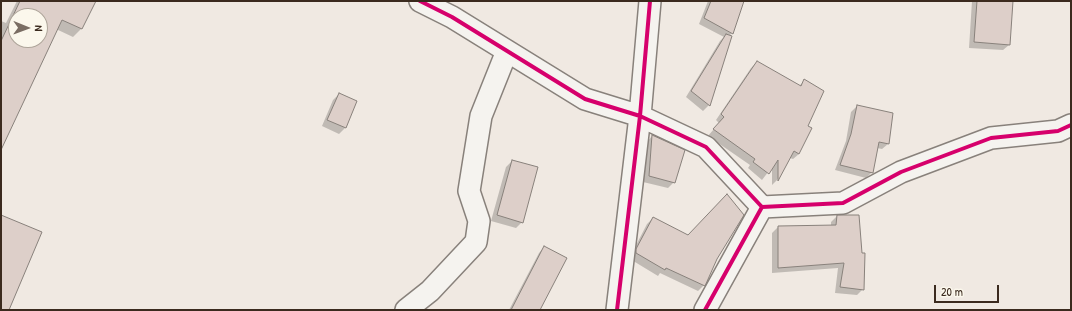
<!DOCTYPE html>
<html>
<head>
<meta charset="utf-8">
<style>
	body { margin:0 }
	#map { position:relative; width:1072px; height:311px; overflow:hidden; background:#f0e9e2; font-family:"Patrick Hand",sans-serif }
	canvas { display:block }
	.frame { position:absolute; inset:0; border:2px solid #3b2a1e; pointer-events:none }
	.north { position:absolute; left:8px; top:8px; width:40px; height:40px; box-sizing:border-box; background:#fbf7ec; border:1px solid #aea59a; border-radius:50%; rotate:91deg; font-size:11px; font-weight:700; line-height:16px; text-align:center; color:#3b2a1e }
	.north::after { content:''; display:block; margin:auto; width:14px; height:18px; background:#7a6d63; clip-path:polygon(50% 0,100% 100%,50% 72%,0 100%) }
	.scale { position:absolute; left:934px; top:285px; width:65px; height:18px; box-sizing:border-box; border:2px solid #3b2a1e; border-top:0; padding-left:5px; font-size:12px; line-height:14px; white-space:nowrap; color:#3b2a1e; -webkit-text-stroke:3px #fbf7ec; paint-order:stroke }
</style>
</head>
<body>
<div id="map">
<canvas width="1072" height="311"></canvas>
<div class="frame"></div>
<div class="north">N</div>
<div class="scale">20 m</div>
</div>
<script>
const g = document.querySelector('canvas').getContext('2d');
g.lineJoin = 'round';
function fill(path, color) { g.fillStyle = color; g.fill(path, 'evenodd'); }
const poly = rows => new Path2D(rows.map(r => 'M' + r).join(''));
function strokePath(path, color, width, dash) { g.strokeStyle = color; g.lineWidth = width; g.lineCap = dash ? 'butt' : 'round'; g.setLineDash(dash || []); g.stroke(path); }
fill(poly([
	[17,1,95,1,81,29,73,37,56,29,1,146,1,21,6,23],
	[16,16,40,16,40,40,16,40],
	[708,1,743,1,732,33,729,36,709,105,703,111,686,97,720,41,724,37,699,24],
	[972,1,1012,1,1009,45,1003,50,969,48],
	[757,62,799,86,805,80,807,126,799,154,793,159,790,158,777,180,772,185,772,167,762,180,748,168,750,165,708,136,719,123,716,120,751,68],
	[339,94,356,102,345,128,339,134,322,126,333,100],
	[857,106,888,144,882,149,877,148,872,172,866,178,835,170,846,141,851,112],
	[652,136,674,182,668,188,643,182,647,142],
	[512,161,522,222,516,228,491,221,506,167],
	[837,216,863,289,857,295,835,293,838,268,772,273,772,233,778,227,831,226,831,222],
	[653,218,688,236,716,259,704,285,698,291,660,273,658,276,630,259,631,255,647,224],
	[544,247,539,310,509,310,539,253]
]), '#0003');
const building = poly([
	[20,1,96,1,82,29,62,20,1,150,1,41,20,1],
	[16,16,40,16,40,40,16,40,16,16],
	[711,1,744,1,733,34,704,18,711,1],
	[977,1,1013,1,1010,45,974,42,977,1],
	[726,34,732,36,710,106,691,91,726,34],
	[757,61,801,86,804,79,824,91,808,126,812,128,799,154,794,151,778,181,778,160,769,174,753,162,755,159,713,129,724,117,721,114,757,61],
	[339,93,357,101,346,128,327,120,339,93],
	[857,105,893,113,889,144,879,142,873,173,840,165,851,134,857,105],
	[652,135,685,150,675,183,649,176,652,135],
	[512,160,538,167,523,223,497,215,512,160],
	[727,194,744,215,717,259,705,286,666,268,665,270,636,253,636,249,653,217,688,235,727,194],
	[1,215,42,232,9,310,1,310,1,215],
	[837,215,859,215,862,253,865,253,864,290,840,287,844,263,778,268,778,226,836,225,837,215],
	[544,246,567,258,540,310,511,310,544,246]
]);
fill(building, '#ddcfc9');
strokePath(building, '#88817b', 1);
const minor = poly([
	[420,1,452,17,585,99,640,116,706,147,762,207],
	[406,310,430,291,476,242,479,221,469,191,481,116,507,51],
	[617,310,640,116,650,1],
	[705,310,762,207,843,203,901,172,991,138,1058,131,1071,125]
]);
strokePath(minor, '#88817b', 24);
strokePath(minor, '#f5f3ef', 21);
strokePath(poly([
	[420,1,452,17,585,99,640,116,706,147,762,207],
	[617,310,640,116,650,1],
	[705,310,762,207,843,203,901,172,991,138,1058,131,1071,125]
]), '#d6006c', 4);
</script>
</body>
</html>
